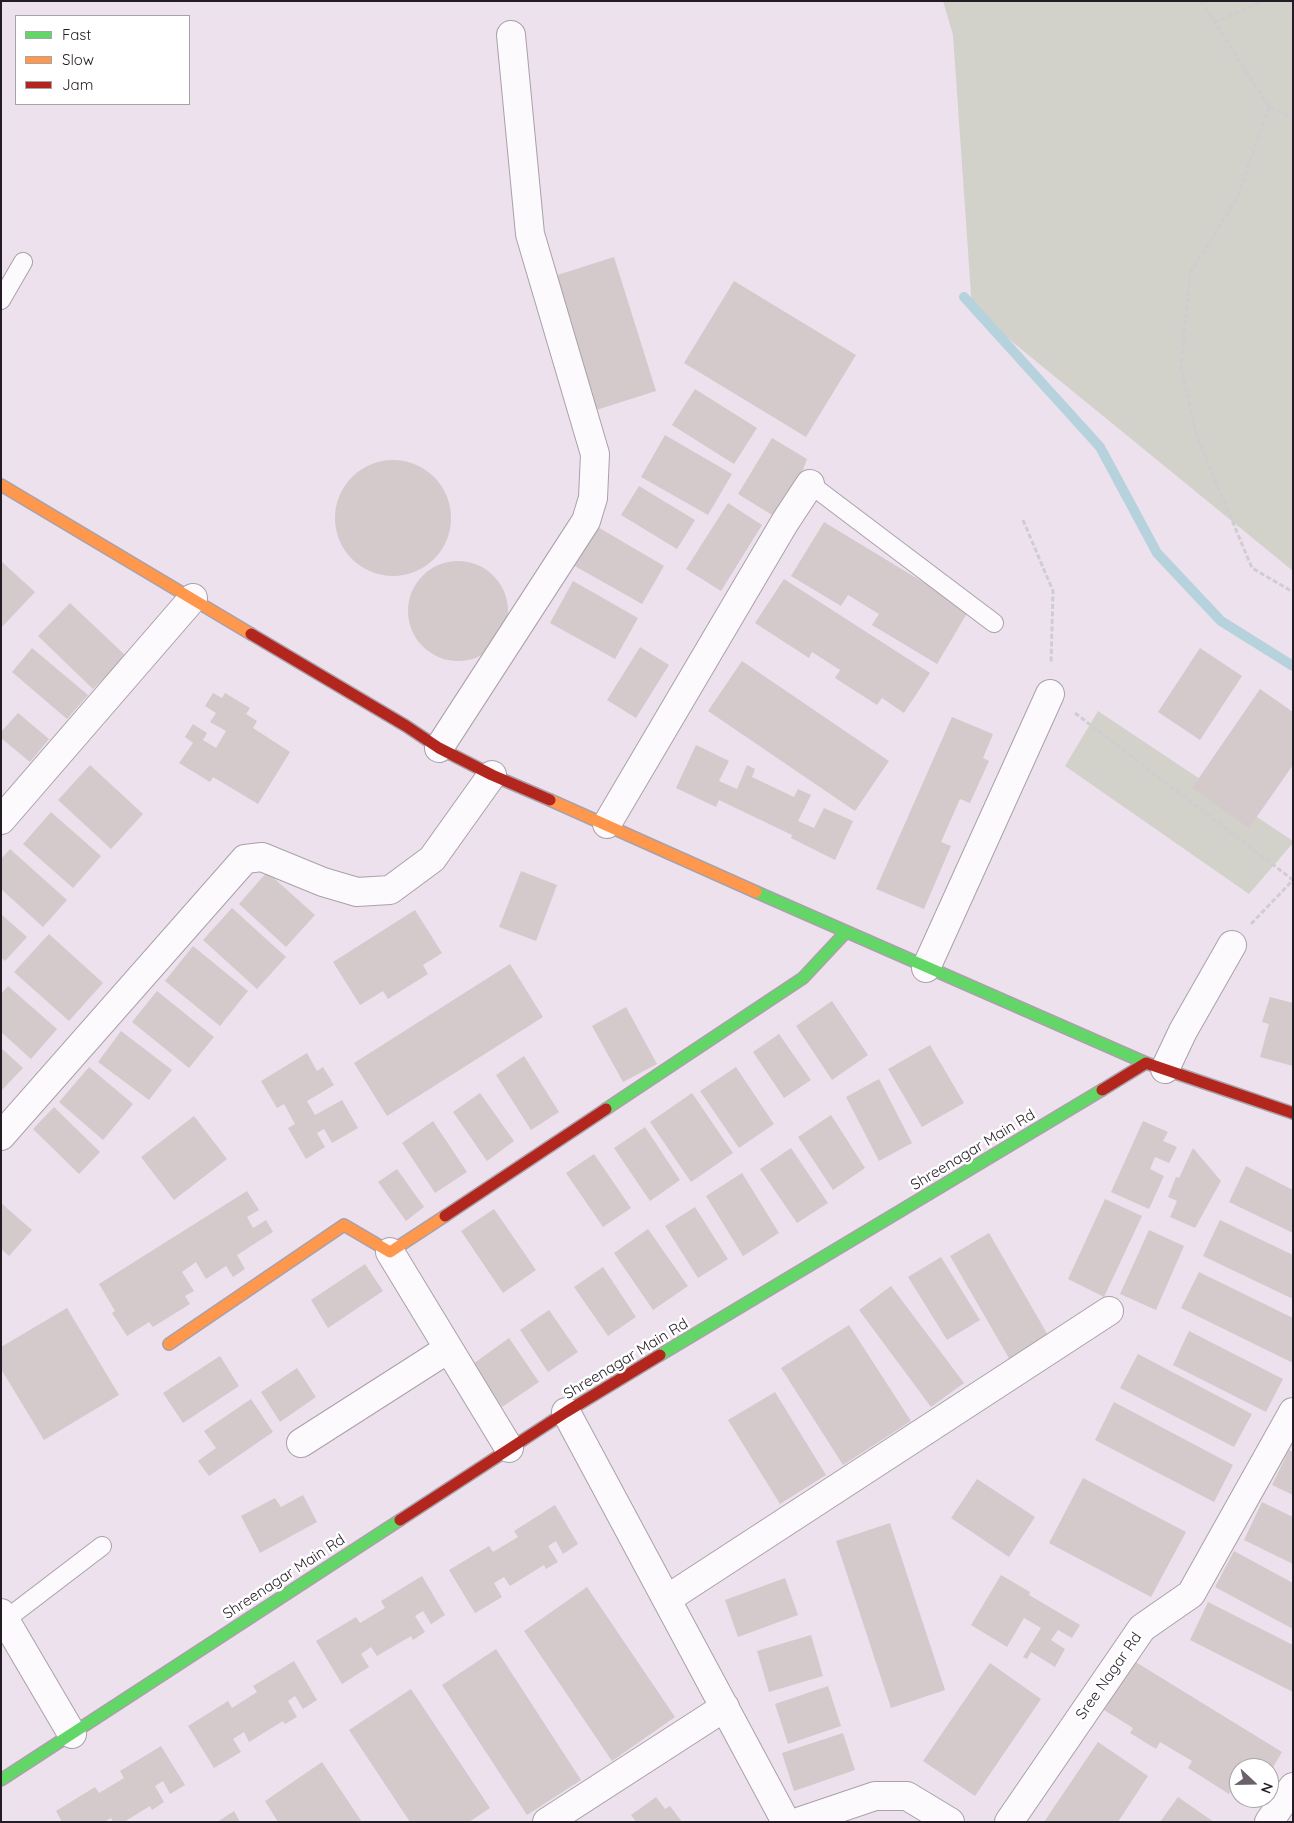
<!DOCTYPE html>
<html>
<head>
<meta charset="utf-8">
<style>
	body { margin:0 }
	#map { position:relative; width:1294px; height:1823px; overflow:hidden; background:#ede1ed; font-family:Quicksand,sans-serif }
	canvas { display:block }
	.frame { position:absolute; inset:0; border:2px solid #241c24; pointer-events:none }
	.legend { position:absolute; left:15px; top:15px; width:175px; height:90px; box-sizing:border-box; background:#fff; border:1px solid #a7a4a7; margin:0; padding:6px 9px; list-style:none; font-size:15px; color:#241c24 }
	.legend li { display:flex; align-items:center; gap:10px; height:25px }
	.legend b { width:25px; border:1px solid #a7a4a7 }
	.north { position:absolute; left:1229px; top:1758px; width:50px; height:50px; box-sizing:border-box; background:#fff; border:1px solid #a7a4a7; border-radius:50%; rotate:111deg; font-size:14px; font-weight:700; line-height:20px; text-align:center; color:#241c24 }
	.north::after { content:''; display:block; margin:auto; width:18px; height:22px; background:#6a616a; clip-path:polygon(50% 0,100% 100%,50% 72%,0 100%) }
</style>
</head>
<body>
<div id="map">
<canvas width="1294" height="1823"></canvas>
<div class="frame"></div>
<ul class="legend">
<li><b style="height:6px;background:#63d668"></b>Fast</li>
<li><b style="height:6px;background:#ff974d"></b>Slow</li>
<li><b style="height:6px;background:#b3261e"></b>Jam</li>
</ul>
<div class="north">N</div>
</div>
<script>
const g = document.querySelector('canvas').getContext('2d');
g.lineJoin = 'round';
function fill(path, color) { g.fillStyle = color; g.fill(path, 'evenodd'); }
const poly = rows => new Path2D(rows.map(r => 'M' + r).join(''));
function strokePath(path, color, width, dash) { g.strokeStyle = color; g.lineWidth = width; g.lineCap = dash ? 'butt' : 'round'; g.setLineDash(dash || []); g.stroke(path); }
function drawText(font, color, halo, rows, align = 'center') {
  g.font = font + ' Quicksand,sans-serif'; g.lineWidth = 5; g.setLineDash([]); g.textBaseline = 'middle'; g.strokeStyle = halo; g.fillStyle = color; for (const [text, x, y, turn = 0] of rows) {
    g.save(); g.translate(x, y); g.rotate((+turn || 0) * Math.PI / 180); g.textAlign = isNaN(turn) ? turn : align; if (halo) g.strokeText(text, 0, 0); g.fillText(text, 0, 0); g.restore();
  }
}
fill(poly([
	[943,1,1293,1,1293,571,972,309,953,35],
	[1098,711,1293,841,1293,843,1249,894,1065,766]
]), '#d2d2cb');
strokePath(poly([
	[964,297,1100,447,1157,553,1221,621,1293,666]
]), '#b6d2dc', 10);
fill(poly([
	[614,257,656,391,590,412,548,278],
	[734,281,856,355,806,437,684,363],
	[695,389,757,428,734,464,672,425],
	[665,435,732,474,708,515,641,477],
	[772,438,807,459,794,494,772,515,738,494],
	'335 518a58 58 0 1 1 116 0a58 58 0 1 1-116 0Z',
	[639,486,695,520,677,549,621,515],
	[728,503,762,525,721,591,686,569],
	[824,522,969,610,937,664,872,625,879,614,848,595,841,606,791,576],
	[596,526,664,566,642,604,573,565],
	'408 611a50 50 0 1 1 100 0a50 50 0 1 1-100 0Z',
	[1,561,35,592,1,628],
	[784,579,930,673,904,713,882,698,877,705,835,678,840,670,812,652,809,658,755,623],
	[573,581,638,618,615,659,550,623],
	[70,603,126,656,93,689,38,636],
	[640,647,669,665,636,718,607,700],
	[32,648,88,695,67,719,12,672],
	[1200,648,1242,676,1200,740,1158,712],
	[742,661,889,761,855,811,708,711],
	[1260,689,1293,712,1293,765,1249,828,1192,788],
	[213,693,222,698,225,693,250,708,246,714,257,721,253,728,290,752,258,804,213,777,210,782,179,763,193,743,185,737,193,724,207,733,203,740,216,748,226,731,210,722,216,713,205,706],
	[18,713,49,739,30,762,1,738,1,732],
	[952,717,993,734,983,758,989,761,970,803,960,799,941,842,951,846,924,909,876,889],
	[696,745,729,761,719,781,737,789,747,765,755,769,752,777,794,797,798,789,811,795,798,821,814,828,824,808,853,821,835,860,791,838,792,835,719,800,716,807,676,788],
	[90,765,143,814,111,849,58,800],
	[51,812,101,856,73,888,23,844],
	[10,849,67,900,43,927,1,889,1,859],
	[521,871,557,885,536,941,499,927],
	[267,872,315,915,286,947,239,904],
	[232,908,286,957,257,989,203,940],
	[415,910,442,953,423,965,428,974,388,999,383,991,360,1005,333,962],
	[1,914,27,937,5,961,1,957],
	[49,934,103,983,69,1021,14,972],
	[193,946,248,991,220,1026,165,981],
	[510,964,543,1017,387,1116,354,1063],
	[8,986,57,1029,31,1059,1,1032,1,994],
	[157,991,214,1037,189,1068,132,1022],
	[1270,997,1293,1003,1293,1066,1260,1057,1269,1024,1262,1022],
	[832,1001,868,1055,832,1080,796,1026],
	[626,1007,657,1064,623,1082,592,1026],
	[121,1031,172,1070,149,1100,98,1062],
	[779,1034,811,1080,784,1098,753,1052],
	[930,1045,964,1103,922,1127,888,1069],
	[1,1048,23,1068,1,1091],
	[307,1053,317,1071,323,1067,334,1085,307,1101,315,1115,342,1100,358,1128,332,1143,324,1129,317,1133,325,1147,306,1159,288,1128,295,1124,284,1104,277,1108,261,1081],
	[524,1056,559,1112,531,1130,496,1075],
	[89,1067,133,1104,103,1140,59,1102],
	[736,1067,774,1124,739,1148,700,1091],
	[879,1079,912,1143,879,1161,846,1097],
	[480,1093,514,1141,487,1161,453,1112],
	[692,1093,733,1153,691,1182,650,1122],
	[54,1107,100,1152,79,1174,33,1129],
	[831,1115,865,1168,833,1190,798,1137],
	[194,1116,227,1159,174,1200,141,1157],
	[433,1121,467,1172,435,1193,402,1143],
	[1143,1121,1168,1132,1163,1141,1177,1147,1169,1163,1155,1157,1150,1169,1164,1176,1149,1209,1111,1192],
	[645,1127,680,1180,650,1201,614,1148],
	[791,1148,828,1203,797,1223,760,1169],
	[1193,1148,1221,1181,1195,1228,1170,1217,1177,1201,1168,1197,1176,1177,1179,1178],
	[594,1154,631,1208,603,1227,566,1173],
	[1246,1166,1293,1190,1293,1233,1229,1202],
	[397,1169,424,1207,406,1221,378,1182],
	[742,1173,779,1233,743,1256,706,1196],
	[247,1191,259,1210,247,1217,253,1228,266,1220,273,1232,237,1255,245,1269,233,1277,226,1266,206,1279,196,1262,182,1272,194,1291,185,1296,190,1304,153,1327,149,1322,127,1336,112,1313,115,1311,99,1284],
	[1105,1199,1142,1216,1104,1297,1068,1279],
	[1,1203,32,1230,9,1256,1,1249],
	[695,1207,728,1259,698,1278,665,1226],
	[494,1209,536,1270,503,1293,461,1231],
	[1220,1220,1293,1255,1293,1299,1203,1256],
	[648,1229,688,1286,653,1310,614,1253],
	[1149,1230,1184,1246,1156,1310,1120,1294],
	[989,1233,1049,1337,1010,1360,950,1256],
	[941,1257,980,1320,947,1340,908,1277],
	[365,1264,383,1291,328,1328,311,1300],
	[603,1267,636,1317,608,1336,574,1287],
	[1199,1272,1293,1318,1293,1363,1181,1308],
	[891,1286,964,1383,931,1407,859,1310],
	[67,1308,119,1395,44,1440,1,1369,1,1347],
	[549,1310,578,1352,548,1372,520,1330],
	[849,1325,911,1421,843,1465,781,1368],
	[1189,1331,1283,1379,1266,1412,1173,1365],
	[509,1338,539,1382,502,1407,473,1364],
	[1138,1354,1252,1414,1234,1447,1120,1388],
	[220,1356,239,1386,183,1423,163,1393],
	[297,1368,316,1397,280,1422,261,1392],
	[775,1392,826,1475,780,1504,728,1420],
	[251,1399,273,1432,209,1476,198,1461,216,1448,204,1431],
	[1114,1402,1233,1465,1214,1502,1095,1440],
	[1289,1450,1293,1452,1293,1495,1272,1485],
	[1083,1478,1186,1532,1151,1597,1049,1543],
	[977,1479,1035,1517,1009,1557,951,1518],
	[303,1495,317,1522,260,1553,241,1516,275,1498,281,1507],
	[1262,1502,1293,1517,1293,1564,1244,1540],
	[555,1505,578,1544,563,1554,556,1541,548,1546,558,1562,546,1569,544,1565,510,1586,504,1577,494,1583,502,1597,475,1613,449,1570,489,1546,493,1552,518,1537,514,1531],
	[890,1523,945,1690,891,1708,836,1541],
	[1234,1551,1293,1583,1293,1629,1215,1587],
	[1001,1575,1030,1592,1029,1595,1080,1625,1072,1638,1058,1630,1051,1640,1065,1649,1055,1667,1031,1652,1027,1659,1023,1657,1041,1628,1024,1618,1007,1647,971,1625],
	[422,1576,445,1615,431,1624,423,1611,415,1616,425,1632,413,1640,411,1636,377,1656,371,1647,361,1654,369,1667,342,1684,316,1641,356,1617,360,1623,385,1608,381,1601],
	[785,1578,798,1615,738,1637,725,1600],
	[587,1587,675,1717,612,1761,524,1631],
	[1208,1602,1293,1645,1293,1692,1190,1640],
	[811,1635,823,1676,769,1692,757,1651],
	[496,1649,581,1780,527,1815,442,1685],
	[294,1661,317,1700,303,1709,295,1696,288,1701,297,1717,285,1724,283,1721,249,1742,244,1732,233,1739,241,1752,214,1768,188,1726,228,1701,232,1708,257,1692,253,1686],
	[1134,1661,1282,1752,1269,1774,1269,1768,1239,1768,1239,1792,1233,1788,1229,1794,1188,1768,1192,1761,1160,1742,1156,1749,1130,1733,1133,1728,1104,1710],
	[990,1663,1041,1699,975,1796,923,1761],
	[828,1686,841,1726,788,1744,775,1704],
	[411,1689,490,1808,469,1822,410,1822,349,1730],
	[843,1733,855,1770,794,1791,782,1753],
	[1098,1742,1148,1776,1118,1822,1044,1822],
	[161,1746,185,1785,170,1794,163,1781,155,1786,164,1802,152,1810,150,1806,124,1822,113,1822,111,1818,104,1822,62,1822,56,1811,95,1787,99,1793,124,1778,120,1771],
	[322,1762,362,1822,278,1822,265,1801],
	[656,1797,665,1809,670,1806,682,1822,636,1822,631,1815],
	[1178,1797,1214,1822,1160,1822],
	[234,1811,240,1822,217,1822]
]), '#d4c9cb');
const lane = poly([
	[1,300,23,262],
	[810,484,994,623],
	[5,1620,102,1546]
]);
const street = poly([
	[439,748,586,521,593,498,595,454,530,234,511,35],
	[1,820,193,598],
	[607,824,785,522,810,484],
	[926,968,1050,694],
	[1165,1069,1183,1031,1232,945],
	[1,1136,245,859,262,857,323,882,357,892,390,890,432,859,492,775],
	[390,1252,509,1448],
	[566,1412,786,1822],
	[301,1443,448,1349],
	[667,1599,1109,1311],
	[1,1613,72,1734],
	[547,1822,725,1707],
	[798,1822,875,1796,907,1796,950,1822],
	[1009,1822,1142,1628,1191,1594,1293,1412],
	[1269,1822,1293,1787]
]);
const fast = poly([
	[756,892,1146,1063],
	[606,1109,803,978,846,932],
	[660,1355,1102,1090],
	[1,1780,400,1520]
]);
const slow = poly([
	[1,485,251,634],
	[550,800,756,892],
	[169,1344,344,1225,390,1252,445,1216]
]);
const jam = poly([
	[251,634,406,726,439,748,492,775,550,800],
	[1102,1090,1146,1063,1293,1113],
	[445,1216,606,1109],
	[400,1520,566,1412,660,1355]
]);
strokePath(lane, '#a9a1a9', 20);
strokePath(street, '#a9a1a9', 30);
strokePath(fast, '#a9a1a9', 14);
strokePath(slow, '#a9a1a9', 14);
strokePath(jam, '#a9a1a9', 14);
strokePath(poly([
	[1201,1,1269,107,1293,118],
	[1214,23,1264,1],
	[1269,107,1237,198,1190,273,1181,367,1197,437,1252,568,1293,592],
	[1023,520,1053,591,1051,664],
	[1075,713,1293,880],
	[1251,924,1293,880]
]), '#d0cdd0', 3, [5, 2.5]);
strokePath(lane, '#fcfafc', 18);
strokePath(street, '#fcfafc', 28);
strokePath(fast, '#63d668', 11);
strokePath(slow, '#ff974d', 11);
strokePath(jam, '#b3261e', 11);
drawText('15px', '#241c24', '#fff', [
	["Shreenagar Main Rd",973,1150,-31],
	["Shreenagar Main Rd",626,1359,-31],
	["Shreenagar Main Rd",284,1577,-33],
	["Sree Nagar Rd",1109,1676,-55]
]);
</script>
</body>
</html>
